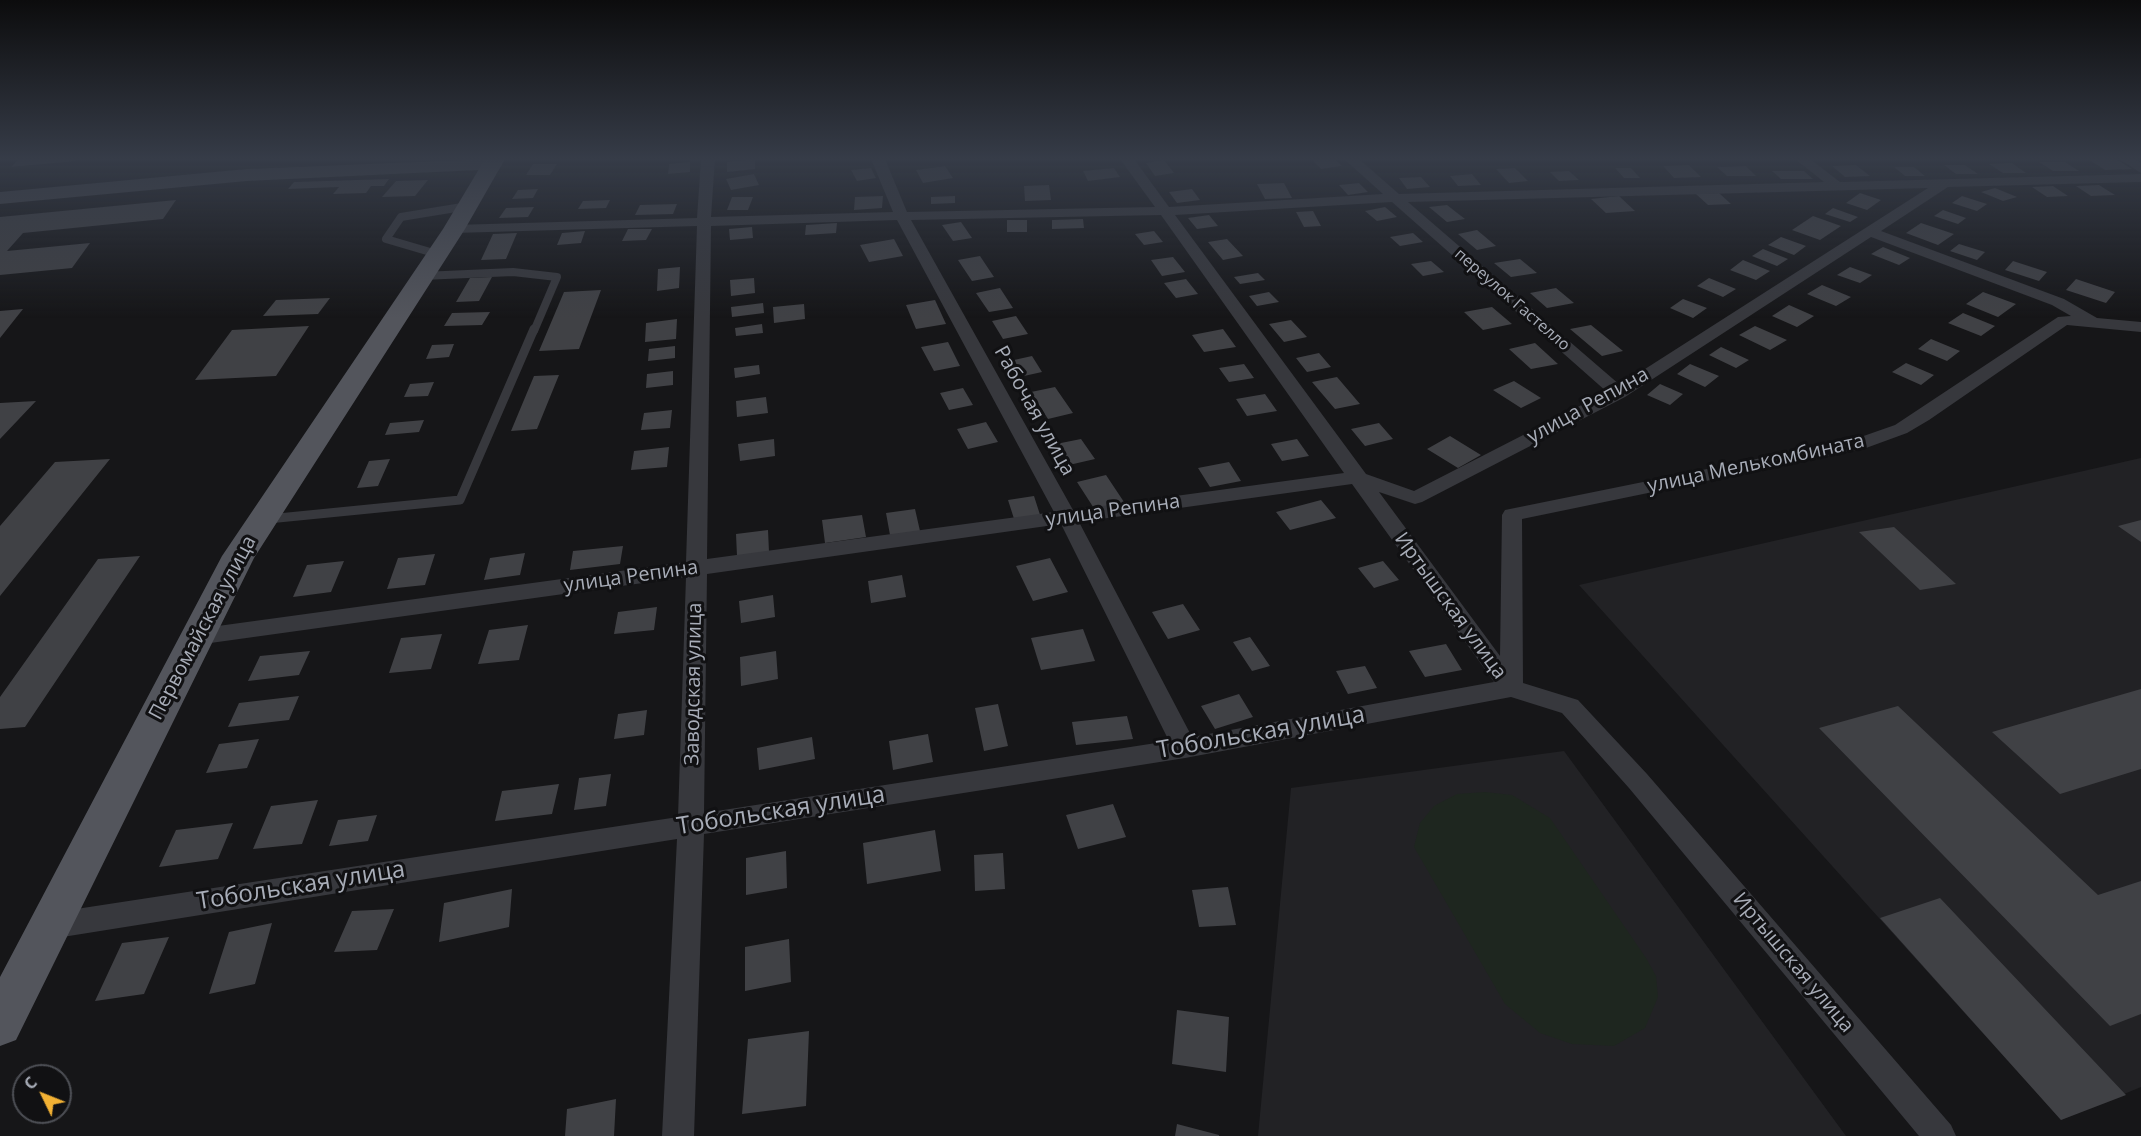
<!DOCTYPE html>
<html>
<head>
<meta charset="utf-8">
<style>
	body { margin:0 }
	#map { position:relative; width:2141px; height:1136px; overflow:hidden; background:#161618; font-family:"Open Sans",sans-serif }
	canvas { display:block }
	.north { position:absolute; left:12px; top:1064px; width:60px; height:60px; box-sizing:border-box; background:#111113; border:2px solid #4d4f55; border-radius:50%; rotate:313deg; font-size:16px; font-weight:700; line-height:24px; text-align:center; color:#a8adb8 }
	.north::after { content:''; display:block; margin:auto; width:21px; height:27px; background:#f2b134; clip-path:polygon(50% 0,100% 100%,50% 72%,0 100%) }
</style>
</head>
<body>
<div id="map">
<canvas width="2141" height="1136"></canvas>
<div class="north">С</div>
</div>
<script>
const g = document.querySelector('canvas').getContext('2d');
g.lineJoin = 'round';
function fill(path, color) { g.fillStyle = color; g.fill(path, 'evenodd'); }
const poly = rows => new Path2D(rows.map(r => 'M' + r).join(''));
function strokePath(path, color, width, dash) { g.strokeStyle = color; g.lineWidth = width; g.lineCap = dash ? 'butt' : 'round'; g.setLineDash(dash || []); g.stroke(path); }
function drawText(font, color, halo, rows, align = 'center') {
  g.font = font + ' "Open Sans",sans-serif'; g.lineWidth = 6; g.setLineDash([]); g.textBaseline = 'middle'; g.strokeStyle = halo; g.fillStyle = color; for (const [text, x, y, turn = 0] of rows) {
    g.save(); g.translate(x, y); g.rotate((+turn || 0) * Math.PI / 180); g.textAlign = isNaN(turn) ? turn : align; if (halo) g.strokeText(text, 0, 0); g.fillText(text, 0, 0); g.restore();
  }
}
fill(poly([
	[2141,458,2141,1087,2061,1120,1579,585],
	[1564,751,1846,1136,1258,1136,1291,788]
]), '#222225');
fill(poly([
	[1485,792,1512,795,1550,818,1646,958,1656,976,1658,997,1645,1028,1614,1046,1572,1044,1540,1033,1505,1004,1414,847,1420,823,1434,806,1457,794]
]), '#1e261f');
fill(poly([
	[19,159,75,159,75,161,11,167],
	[755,159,755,169,727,172,727,162],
	[1311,159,1335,159,1342,166,1321,169],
	[2088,159,2116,159,2132,169,2105,170],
	[1164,160,1174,173,1155,176,1146,163],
	[690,162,690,172,668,174,669,164],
	[2039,162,2065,162,2079,171,2053,171],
	[2012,163,2026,173,2003,173,1989,164],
	[533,164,557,164,550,175,526,175],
	[1689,165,1701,177,1674,178,1663,166],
	[1856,165,1870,176,1845,177,1832,166],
	[1944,165,1965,165,1978,174,1956,174],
	[945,166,953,178,923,183,916,170],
	[1746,166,1756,176,1727,176,1717,167],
	[1894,167,1914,167,1925,176,1905,176],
	[871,168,876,178,857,181,851,170],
	[1114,168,1120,177,1088,181,1083,171],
	[1515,168,1528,181,1509,183,1496,169],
	[1615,168,1631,168,1640,178,1624,178],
	[1569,171,1579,180,1559,181,1550,172],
	[1772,171,1804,171,1813,179,1781,179],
	[754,174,759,185,731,190,726,179],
	[1472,174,1481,185,1458,186,1450,176],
	[1421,177,1430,187,1407,189,1399,178],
	[389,179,384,186,371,186,366,193,333,194,339,187,288,189,294,182],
	[428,180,415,196,382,197,396,181],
	[1284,183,1292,198,1265,199,1257,184],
	[1359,183,1368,192,1348,195,1339,185],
	[1049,185,1051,200,1025,201,1024,186],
	[2099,185,2115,195,2091,196,2076,186],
	[2053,186,2068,196,2047,197,2032,187],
	[1995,188,2017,197,2003,201,1981,192],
	[538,189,533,198,512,199,518,190],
	[1192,189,1200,200,1177,203,1169,192],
	[1719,193,1731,204,1708,205,1696,194],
	[1860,193,1881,200,1867,210,1846,203],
	[883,196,882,208,854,210,855,197],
	[955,196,955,203,931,204,931,197],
	[1619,196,1635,211,1606,213,1591,199],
	[1962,196,1987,204,1977,211,1952,203],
	[732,197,753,197,748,210,727,210],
	[176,200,163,219,23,233,7,251,90,243,72,268,0,275,0,217],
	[610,200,606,208,578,209,583,201],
	[677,204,673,214,635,215,640,205],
	[1447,205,1465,219,1447,222,1429,207],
	[534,207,528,217,499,218,506,208],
	[1385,207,1397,217,1377,221,1365,211],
	[1833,208,1858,217,1850,222,1825,214],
	[1943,210,1966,218,1958,224,1934,216],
	[1313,211,1321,226,1304,227,1296,212],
	[1209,215,1218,226,1197,229,1188,218],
	[1813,216,1841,226,1820,240,1792,230],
	[1083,219,1084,228,1052,229,1052,220],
	[1007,220,1027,220,1027,232,1007,232],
	[961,222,972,238,953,241,942,225],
	[837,223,836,233,805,235,806,225],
	[1921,223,1954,234,1938,245,1906,233],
	[752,227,753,238,730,240,729,229],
	[628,229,652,229,646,240,622,241],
	[1477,230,1496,246,1477,250,1458,234],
	[585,231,581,243,557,245,562,233],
	[1154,231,1163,242,1144,245,1135,234],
	[517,233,506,259,481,260,493,234],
	[1413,233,1423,242,1400,246,1390,237],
	[1781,237,1806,246,1794,255,1768,245],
	[894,239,903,256,869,262,860,245],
	[1227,239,1243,256,1223,260,1208,242],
	[1959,244,1985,252,1977,260,1950,251],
	[1883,247,1910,258,1899,265,1871,254],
	[1763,249,1788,259,1777,266,1752,256],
	[980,256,994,277,972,281,958,260],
	[1173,257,1185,272,1162,276,1151,260],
	[1520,259,1537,273,1511,277,1494,263],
	[1743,260,1770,271,1756,280,1730,270],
	[1431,261,1444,272,1423,276,1411,264],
	[2013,261,2047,272,2039,281,2005,270],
	[680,267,679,288,657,291,658,269],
	[1850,267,1872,275,1860,283,1837,275],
	[1258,273,1265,280,1240,284,1234,277],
	[492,277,479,301,456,302,470,278],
	[754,278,755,293,731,296,730,280],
	[1709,278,1736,289,1723,297,1697,286],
	[1186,279,1198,294,1176,298,1164,283],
	[2076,279,2115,292,2106,303,2066,290],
	[1822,285,1851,297,1836,306,1807,294],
	[1000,288,1013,308,989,312,976,293],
	[1556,288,1574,303,1547,308,1530,293],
	[601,290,579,349,539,351,564,292],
	[1269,292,1279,302,1257,306,1249,296],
	[1983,292,2016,304,1998,317,1966,304],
	[330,298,318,314,263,316,276,300],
	[1683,299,1707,308,1693,318,1670,308],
	[935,300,946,324,916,329,906,305],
	[763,303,764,313,732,317,731,307],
	[804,304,805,319,774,323,773,307],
	[1789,305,1814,316,1797,327,1772,316],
	[1492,307,1512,324,1483,330,1464,312],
	[23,309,0,338,0,311],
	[490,312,482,325,444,326,452,313],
	[1963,313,1995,326,1981,336,1948,323],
	[1016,316,1028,334,1003,339,992,321],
	[677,319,676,339,645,342,646,323],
	[1291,320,1307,337,1284,342,1269,324],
	[762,324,763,333,736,336,735,328],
	[1591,325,1623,351,1602,356,1570,329],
	[309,326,276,376,195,380,232,330],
	[1755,326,1787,340,1770,350,1739,335],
	[1223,329,1236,347,1204,352,1192,335],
	[1931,339,1960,351,1947,361,1918,349],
	[948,342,960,366,934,371,921,347],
	[1535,343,1558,364,1531,369,1509,349],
	[454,344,449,357,426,359,432,345],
	[675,346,675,358,648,361,649,349],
	[1721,347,1749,360,1736,368,1709,355],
	[1319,353,1331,367,1307,372,1296,358],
	[1032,356,1042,372,1024,376,1014,360],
	[1906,363,1934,375,1921,385,1892,372],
	[1244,364,1254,378,1229,382,1219,368],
	[1690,364,1719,376,1705,387,1677,374],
	[759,365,760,374,735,378,734,368],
	[673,371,673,385,646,388,647,374],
	[559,375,537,429,511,431,534,376],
	[1337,377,1360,404,1335,409,1312,382],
	[1514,381,1541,398,1521,408,1493,390],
	[434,382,428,396,404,397,410,384],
	[1660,384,1683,394,1670,405,1647,395],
	[1055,387,1073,413,1048,419,1031,392],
	[963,388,973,405,949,410,940,393],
	[1265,394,1277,411,1247,416,1236,399],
	[766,397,768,413,737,417,736,401],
	[36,401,0,439,0,403],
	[672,410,670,428,641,430,644,413],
	[424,420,419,432,385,435,390,423],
	[986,422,998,442,968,449,957,429],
	[1379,423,1393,439,1365,446,1351,429],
	[1450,436,1481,455,1458,468,1427,449],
	[774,439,775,456,740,461,738,444],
	[1081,439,1095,459,1069,465,1056,444],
	[1297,439,1309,456,1282,461,1271,444],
	[669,447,667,467,631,470,634,451],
	[110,459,0,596,0,526,55,462],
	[390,459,378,486,357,488,369,461],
	[1229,462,1241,481,1210,487,1198,468],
	[1106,475,1126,505,1097,513,1077,482],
	[1034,496,1042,521,1016,525,1008,500],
	[1321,500,1336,518,1290,530,1276,512],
	[915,509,920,531,890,535,886,513],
	[862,515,866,537,825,543,822,520],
	[2141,520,2141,542,2118,526],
	[1894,527,1956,584,1920,590,1859,532],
	[768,530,769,552,737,556,736,534],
	[623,546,620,564,570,570,573,551],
	[525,553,520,575,484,580,490,558],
	[435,554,425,585,387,589,398,558],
	[140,556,25,727,0,729,0,697,98,559],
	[1050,558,1068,592,1033,601,1016,566],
	[344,561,331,592,293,597,307,565],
	[1383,561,1399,580,1374,588,1358,568],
	[902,575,906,597,871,603,868,581],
	[773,595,775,617,741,623,739,601],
	[1183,604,1200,630,1168,639,1152,612],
	[657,607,654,630,614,634,618,612],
	[528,625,519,660,478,664,489,630],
	[1083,629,1095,661,1041,670,1031,638],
	[442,634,431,669,389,673,401,638],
	[1250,637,1270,666,1252,671,1233,642],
	[1446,644,1462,670,1425,677,1409,651],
	[310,651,299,675,248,681,260,656],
	[776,651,778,679,741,686,740,657],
	[1365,666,1377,688,1348,694,1336,671],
	[2141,689,2141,769,2060,794,1992,732],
	[1239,694,1253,717,1215,729,1201,706],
	[299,696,289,720,228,727,239,703],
	[998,704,1008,746,984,751,975,708],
	[1898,706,2098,895,2141,881,2141,1014,2110,1026,1819,728],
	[647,710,644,735,614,739,618,714],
	[1127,716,1133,739,1076,745,1072,722],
	[928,734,933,762,893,770,889,741],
	[812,737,815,759,759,770,757,748],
	[259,739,247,768,206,773,219,744],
	[611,774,606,806,574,810,579,778],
	[559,784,552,814,495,821,502,791],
	[318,800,302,844,253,849,271,806],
	[1113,804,1126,837,1078,849,1066,815],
	[377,815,368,841,329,846,338,820],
	[233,823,218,859,159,867,176,830],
	[935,830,941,871,867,884,863,843],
	[786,851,787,888,746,895,746,858],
	[1003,853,1005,889,975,891,974,855],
	[1228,887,1236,925,1199,927,1192,890],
	[512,889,509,927,439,942,444,903],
	[1940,898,2126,1095,2061,1120,1880,918],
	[394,909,377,950,334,952,352,911],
	[272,923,255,984,209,994,229,932],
	[169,937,144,994,95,1001,122,943],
	[789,939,791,982,745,991,745,947],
	[1177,1010,1229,1017,1226,1072,1172,1064],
	[809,1031,806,1106,742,1114,748,1039],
	[616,1099,614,1136,565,1136,567,1109],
	[1177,1124,1219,1135,1219,1136,1175,1136]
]), '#404145');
strokePath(poly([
	[437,254,386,239,401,217,468,206],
	[422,276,513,272,557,277,534,331]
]), '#37383d', 8);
strokePath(poly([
	[268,519,460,500,534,329]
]), '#37383d', 9);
fill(poly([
	[701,159,715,159,711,217,893,212,871,159,885,159,907,212,1155,207,1120,159,1134,159,1169,207,1383,194,1344,159,1359,159,1399,194,1824,182,1795,159,1810,159,1840,182,2141,174,2141,182,1948,187,1881,231,2064,299,2097,318,2141,322,2141,332,2067,325,1929,420,1907,433,1866,448,1522,519,1523,683,1578,700,1647,774,1951,1125,1956,1136,1919,1136,1629,788,1562,713,1511,697,1185,758,704,834,694,1136,662,1136,677,839,50,939,40,935,36,926,40,917,50,913,678,817,686,577,196,645,188,643,185,637,188,631,196,629,686,562,697,226,454,233,447,229,454,225,697,218,701,159],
	[1928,188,1620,385,1408,202,1928,188],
	[1392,202,1607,392,1414,491,1366,474,1175,215,1392,202],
	[1161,215,1344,473,1073,510,911,220,1161,215],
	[897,220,1054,512,707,559,711,226,897,220],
	[1871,237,2052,305,2071,316,2058,317,1895,425,1855,439,1505,510,1502,515,1500,656,1379,492,1415,504,1422,502,1625,397,1871,237],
	[1352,484,1494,682,1192,737,1079,522,1352,484],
	[1061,524,1169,741,704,813,707,574,1061,524],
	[2119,159,2135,159,2141,163,2141,173,2119,159]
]), '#37383d');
fill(poly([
	[492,159,499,161,502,165,499,169,247,181,0,204,0,192,247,169,492,159]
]), '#45474d');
fill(poly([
	[485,159,505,159,465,229,254,558,16,1040,0,1046,0,977,222,556,443,229,485,159]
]), '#53555c');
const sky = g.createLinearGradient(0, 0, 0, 318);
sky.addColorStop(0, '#0c0c0d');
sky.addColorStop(0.5, '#363c48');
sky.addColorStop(1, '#363c4800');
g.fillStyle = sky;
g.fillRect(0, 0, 2141, 318);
drawText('16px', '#a8adb8', '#111113', [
	["переулок Гастелло",1512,300,41]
]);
drawText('20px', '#a8adb8', '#111113', [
	["улица Репина",1588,406,-29],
	["Рабочая улица",1034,411,61],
	["улица Мелькомбината",1756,464,-12],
	["улица Репина",1113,511,-8],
	["улица Репина",631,577,-8],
	["Иртышская улица",1450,606,54],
	["Первомайская улица",203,628,-62],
	["Заводская улица",694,684,-89],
	["Иртышская улица",1793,963,50]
]);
drawText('24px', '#a8adb8', '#111113', [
	["Тобольская улица",1261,733,-10],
	["Тобольская улица",781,811,-9],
	["Тобольская улица",301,886,-9]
]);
</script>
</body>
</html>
